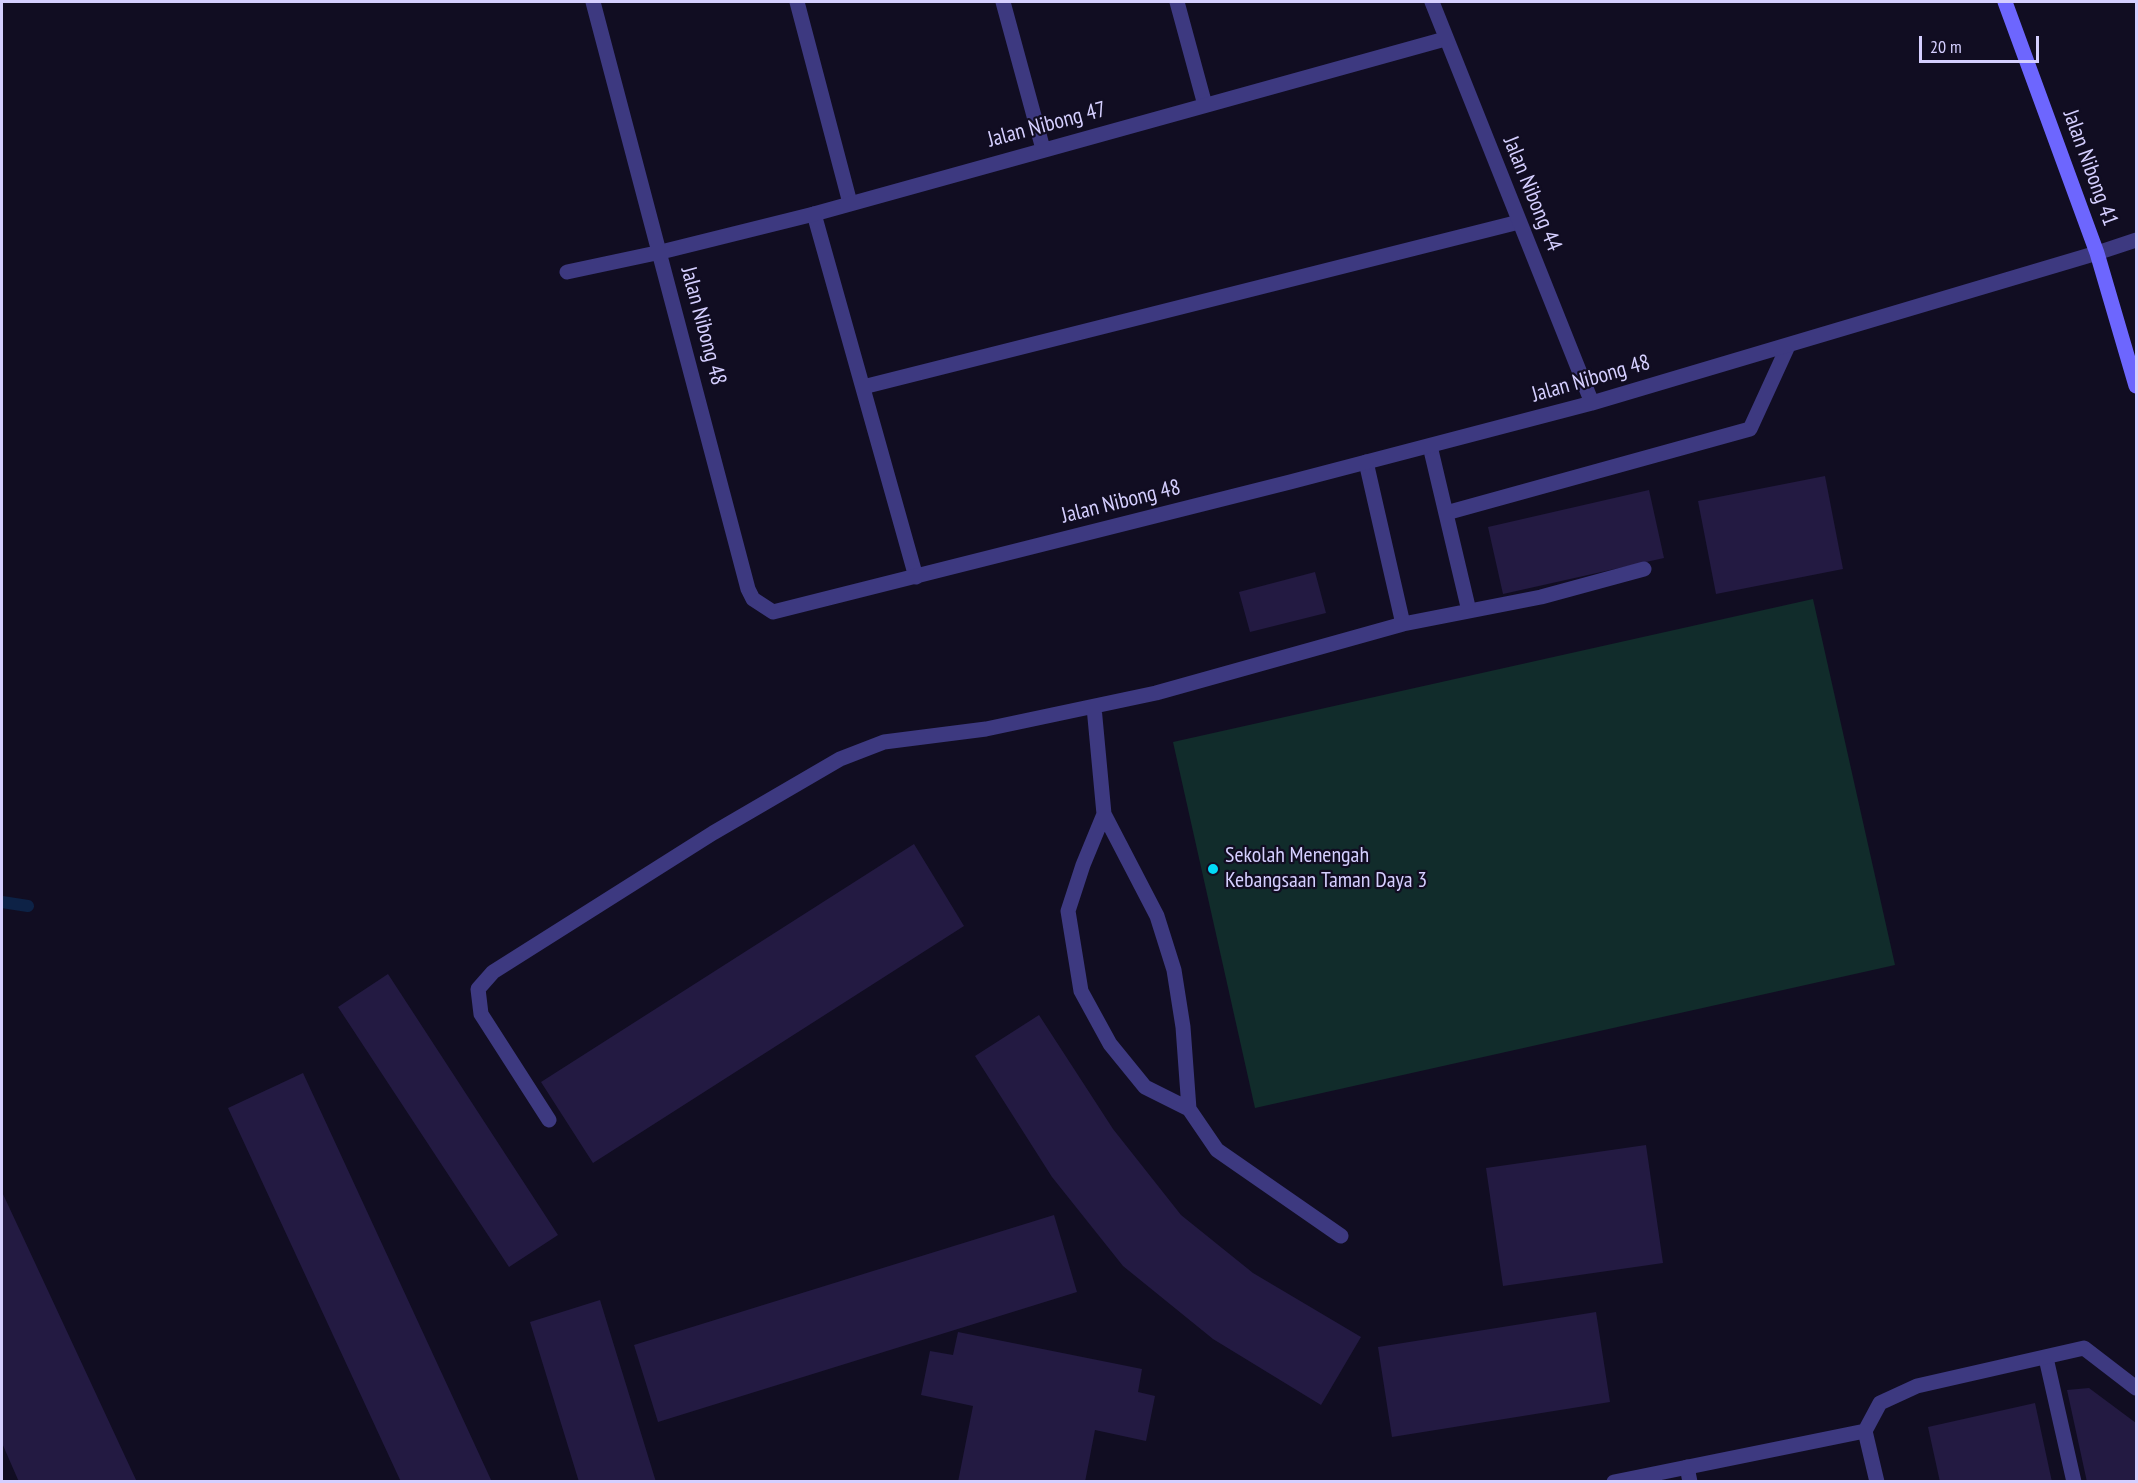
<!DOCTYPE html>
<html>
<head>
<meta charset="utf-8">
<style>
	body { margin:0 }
	#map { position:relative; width:2138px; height:1483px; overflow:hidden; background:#110d22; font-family:"PT Sans Narrow",sans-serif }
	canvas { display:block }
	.frame { position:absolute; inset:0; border:3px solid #d5cfff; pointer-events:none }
	.scale { position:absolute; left:1919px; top:36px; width:120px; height:27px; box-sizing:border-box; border:3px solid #d5cfff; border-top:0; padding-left:8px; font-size:18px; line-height:21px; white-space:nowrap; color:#d5cfff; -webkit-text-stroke:4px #110d22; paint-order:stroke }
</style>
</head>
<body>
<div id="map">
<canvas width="2138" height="1483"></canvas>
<div class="frame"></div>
<div class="scale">20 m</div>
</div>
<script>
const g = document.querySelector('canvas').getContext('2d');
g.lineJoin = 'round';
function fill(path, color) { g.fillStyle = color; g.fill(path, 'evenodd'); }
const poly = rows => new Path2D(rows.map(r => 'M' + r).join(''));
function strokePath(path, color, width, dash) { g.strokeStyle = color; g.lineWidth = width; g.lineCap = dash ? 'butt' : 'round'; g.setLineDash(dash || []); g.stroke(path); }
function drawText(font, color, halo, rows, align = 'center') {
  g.font = font + ' "PT Sans Narrow",sans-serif'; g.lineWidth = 4.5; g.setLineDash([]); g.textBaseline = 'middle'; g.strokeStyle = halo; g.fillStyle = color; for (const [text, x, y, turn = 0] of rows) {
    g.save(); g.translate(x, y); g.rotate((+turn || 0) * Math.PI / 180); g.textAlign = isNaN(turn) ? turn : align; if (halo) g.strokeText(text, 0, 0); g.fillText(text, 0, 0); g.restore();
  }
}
fill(poly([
	[1813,599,1895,965,1255,1108,1173,742]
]), '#112c2b');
strokePath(poly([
	[2,902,28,906]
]), '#0d2246', 12);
fill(poly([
	[1825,476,1843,569,1716,594,1698,501],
	[1649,490,1664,558,1503,594,1488,527],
	[1315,572,1326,613,1250,632,1239,592],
	[914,844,964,926,593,1163,541,1082],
	[388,974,558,1235,509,1267,338,1007],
	[1039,1015,1113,1129,1181,1215,1253,1273,1361,1337,1321,1405,1213,1339,1123,1266,1052,1177,975,1056],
	[303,1073,492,1482,401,1482,228,1108],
	[1646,1145,1663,1263,1503,1286,1486,1168],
	[2,1192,137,1482,19,1482,2,1443],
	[1054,1215,1077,1292,658,1422,634,1345],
	[600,1300,656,1482,579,1482,530,1322],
	[1596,1312,1610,1402,1392,1437,1378,1347],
	[958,1332,1142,1369,1138,1392,1155,1396,1146,1441,1095,1430,1085,1482,958,1482,973,1406,921,1395,930,1351,953,1355],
	[2089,1388,2136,1423,2136,1482,2087,1482,2067,1390],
	[2035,1403,2052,1482,1940,1482,1928,1427]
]), '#231a42');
strokePath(poly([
	[797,2,850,203],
	[1177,2,1205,105],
	[814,214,916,577],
	[2097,253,2136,240],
	[863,387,1519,222],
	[1430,446,1469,611],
	[1366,462,1403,624],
	[1446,513,1750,429,1788,346],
	[1094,707,1104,814,1083,865,1068,911,1081,991,1110,1044,1145,1087,1189,1109,1217,1150,1341,1236],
	[1104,814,1157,916,1174,970,1183,1027,1189,1109],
	[549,1120,481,1014,478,989,493,972,713,833,840,759,884,742,986,729,1156,693,1403,624,1541,597,1644,569],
	[2046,1358,2074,1482],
	[1687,1467,1690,1482]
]), '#3d3980', 15);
strokePath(poly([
	[593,2,748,589,753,599,773,612,1290,482,1592,403,2097,253],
	[1003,2,1043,149],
	[1432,2,1592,403],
	[567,272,661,252,814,214,1445,39],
	[1865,1431,1877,1482],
	[1614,1482,1865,1431,1880,1403,1917,1386,2084,1348,2136,1388]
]), '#3d3980', 15);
strokePath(poly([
	[2005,2,2097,253,2136,386]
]), '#6d66fe', 15);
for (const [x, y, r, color] of [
	[1213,869,6,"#02daf7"]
]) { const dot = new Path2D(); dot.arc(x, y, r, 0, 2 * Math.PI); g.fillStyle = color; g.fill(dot); strokePath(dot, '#110d22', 2); }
drawText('22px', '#d5cfff', '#110d22', [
	["Jalan Nibong 47",1047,125,-15],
	["Jalan Nibong 41",2090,168,70],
	["Jalan Nibong 44",1532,194,68],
	["Jalan Nibong 48",703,326,75],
	["Jalan Nibong 48",1591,379,-16],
	["Jalan Nibong 48",1121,502,-14]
]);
drawText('22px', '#d5cfff', '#110d22', [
	["Sekolah Menengah",1225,856],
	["Kebangsaan Taman Daya 3",1225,881]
], 'left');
</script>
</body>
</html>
